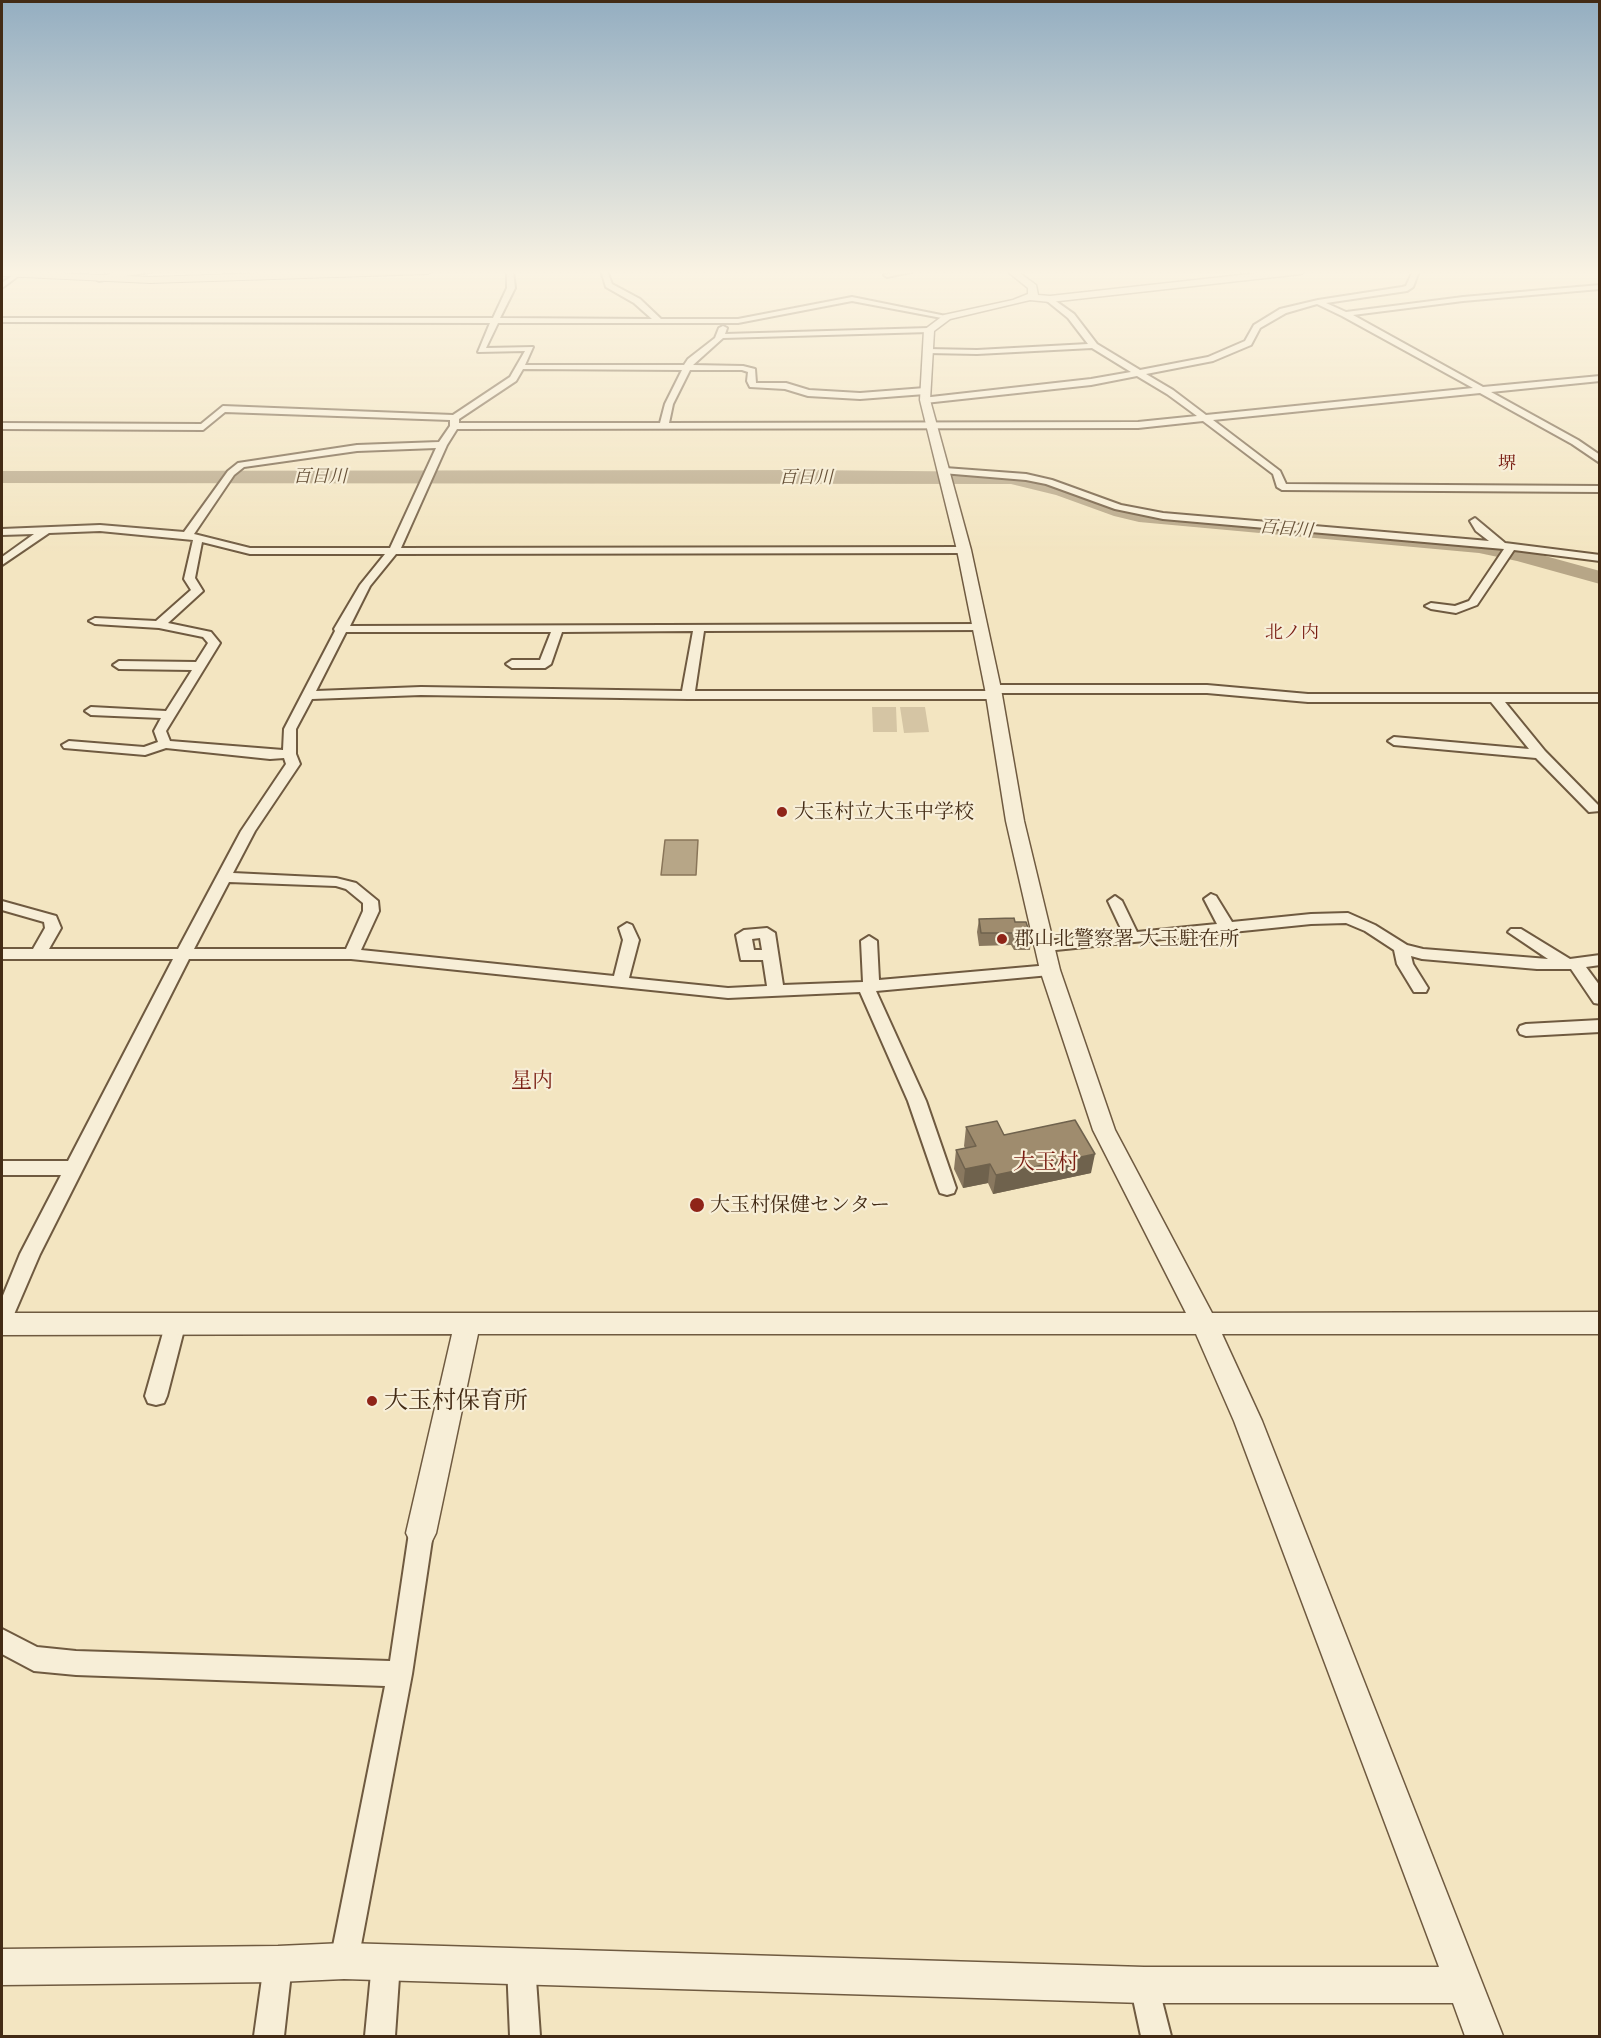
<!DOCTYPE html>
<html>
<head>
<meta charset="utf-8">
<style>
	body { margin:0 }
	#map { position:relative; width:1601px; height:2038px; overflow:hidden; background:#f3e5c1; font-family:"Libre Caslon Text",serif }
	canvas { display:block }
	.frame { position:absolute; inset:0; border:3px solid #432b15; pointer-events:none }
</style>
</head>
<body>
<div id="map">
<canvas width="1601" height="2038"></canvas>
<div class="frame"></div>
</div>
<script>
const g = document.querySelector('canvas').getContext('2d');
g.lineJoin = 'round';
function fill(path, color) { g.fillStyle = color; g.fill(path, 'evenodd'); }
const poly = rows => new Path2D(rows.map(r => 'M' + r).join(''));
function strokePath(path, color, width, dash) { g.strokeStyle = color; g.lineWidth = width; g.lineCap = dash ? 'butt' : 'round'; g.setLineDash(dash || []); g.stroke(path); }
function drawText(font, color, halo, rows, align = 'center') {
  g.font = font + ' "Libre Caslon Text","Noto Serif JP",serif'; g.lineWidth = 4.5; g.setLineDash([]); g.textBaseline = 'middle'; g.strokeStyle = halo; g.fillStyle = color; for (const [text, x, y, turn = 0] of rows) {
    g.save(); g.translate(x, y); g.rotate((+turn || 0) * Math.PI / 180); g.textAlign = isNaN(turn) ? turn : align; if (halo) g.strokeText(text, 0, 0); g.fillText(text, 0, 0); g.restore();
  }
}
fill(poly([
	[872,707,896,707,897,732,873,732],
	[900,707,925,707,929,732,904,733]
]), '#d5c5a4');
const water = poly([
	[665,840,698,840,696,875,661,875,665,840]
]);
fill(water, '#b7a687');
strokePath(water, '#897559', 1.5);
fill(poly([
	[802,470,1011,472,1070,487,1139,510,1479,541,1527,551,1600,571,1600,584,1517,561,1479,553,1139,522,1114,516,1056,495,1011,484,2,483,2,471,802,470]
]), '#b7a687');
const minor = poly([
	[130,271,154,271,99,281,95,279,112,273,130,271],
	[507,271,513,271,515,288,500,318,652,319,634,303,606,287,601,271,607,271,612,284,640,299,661,319,738,319,852,297,951,317,947,319,852,301,738,323,498,323,486,348,533,347,525,365,684,365,688,359,715,338,719,328,723,326,727,328,725,334,929,328,933,330,929,332,723,338,693,365,743,366,755,369,756,383,786,383,809,390,860,393,925,388,929,391,925,394,860,399,808,396,785,389,750,387,747,381,748,372,742,370,690,370,673,404,669,423,1138,422,1197,416,1167,394,1137,376,1091,385,925,403,922,402,922,398,1091,379,1131,372,1092,348,977,354,928,353,924,351,928,349,977,350,1088,344,1068,318,1047,301,1050,297,1074,314,1097,344,1140,370,1208,357,1245,341,1254,325,1280,309,1318,300,1402,287,1406,286,1413,271,1419,271,1413,287,1407,291,1326,303,1346,312,1463,297,1600,285,1600,289,1463,301,1353,315,1483,387,1600,376,1600,381,1491,392,1578,440,1600,455,1600,463,1572,444,1480,393,1213,420,1280,471,1286,484,1600,486,1600,492,1282,490,1277,487,1273,474,1203,421,1138,428,457,429,447,445,401,548,964,547,969,550,964,553,396,554,370,586,350,626,980,624,986,627,980,630,704,631,695,691,988,691,989,686,993,685,1207,685,1308,694,1600,694,1600,702,1505,702,1545,751,1599,806,1600,811,1589,812,1536,758,1394,745,1388,741,1394,737,1529,749,1491,702,1308,702,1207,693,999,693,998,698,994,699,688,699,421,695,312,699,296,729,296,754,300,764,255,831,233,873,336,878,356,883,378,901,379,911,361,950,614,976,623,940,619,928,627,923,632,925,639,940,629,978,728,988,767,986,763,960,741,960,736,935,744,930,767,928,775,933,783,985,863,982,861,941,869,936,877,941,879,980,1050,965,1056,966,1058,970,1056,974,1050,975,876,991,926,1101,956,1188,954,1193,947,1195,940,1193,938,1188,908,1101,860,992,728,998,351,959,189,959,40,1254,9,1326,2,1328,2,1298,20,1254,61,1175,2,1175,2,1161,68,1161,173,959,2,959,2,949,33,949,45,928,44,922,2,910,2,901,56,916,61,928,49,949,178,949,241,831,286,764,284,758,270,759,166,748,145,755,64,748,62,745,69,741,144,747,158,742,154,731,161,718,91,715,85,711,91,707,166,711,192,670,119,669,113,665,119,661,196,662,208,643,203,637,159,628,95,624,89,621,95,618,156,621,191,590,184,579,193,540,100,531,49,533,2,565,2,557,34,534,2,535,2,529,100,525,184,532,228,471,238,463,357,445,439,442,450,426,450,420,225,412,203,430,2,429,2,423,201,424,223,406,453,415,510,377,525,351,478,352,490,323,2,322,2,318,493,318,507,288,507,271],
	[1317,304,1342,316,1473,388,1206,415,1173,390,1146,374,1213,361,1251,345,1260,328,1286,313,1317,304],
	[523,369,682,370,665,404,660,423,459,423,459,419,516,381,523,369],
	[436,448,390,548,250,548,194,534,234,475,244,467,357,451,436,448],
	[202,542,250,554,385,554,360,585,334,629,335,631,284,729,283,750,170,741,166,731,220,643,211,632,168,623,203,591,195,578,202,542],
	[693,631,682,691,421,687,316,691,346,632,551,632,540,660,512,660,506,664,512,668,545,668,551,664,562,632,693,631],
	[229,882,336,886,346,889,363,903,363,911,346,949,194,949,229,882],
	[760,938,762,950,754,950,752,939,760,938],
	[899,271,915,271,887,277,884,275,899,271],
	[16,273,21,274,2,288,2,283,16,273],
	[945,468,1026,474,1052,480,1121,505,1163,513,1489,541,1476,531,1470,521,1475,518,1505,543,1600,555,1600,561,1514,550,1477,605,1456,613,1431,609,1425,606,1431,603,1455,606,1469,601,1504,549,1163,519,1115,509,1046,484,1026,480,942,473,940,471,945,468],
	[1211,894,1216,896,1232,922,1311,914,1348,913,1375,925,1407,945,1423,949,1548,959,1508,932,1511,929,1521,929,1570,959,1600,955,1600,965,1586,967,1600,986,1600,1004,1594,1003,1571,969,1537,969,1422,959,1411,956,1413,964,1428,988,1426,992,1414,992,1397,964,1394,950,1365,931,1346,923,1311,924,1046,951,1038,946,1046,941,1123,933,1108,901,1115,896,1122,901,1137,932,1217,924,1204,899,1211,894],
	[1600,1020,1600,1032,1526,1036,1520,1034,1518,1030,1520,1026,1526,1024,1600,1020],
	[176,1314,183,1316,186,1322,167,1396,164,1403,156,1405,148,1403,145,1396,166,1322,169,1316,176,1314],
	[421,1522,429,1525,433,1533,412,1674,358,1961,354,1971,344,1975,334,1971,330,1961,385,1686,76,1675,34,1671,2,1654,2,1629,37,1647,76,1651,390,1661,409,1533,413,1525,421,1522],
	[386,1949,396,1953,400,1963,395,2036,365,2036,372,1963,376,1953,386,1949],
	[278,1950,288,1954,292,1964,284,2036,254,2036,264,1964,268,1954,278,1950],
	[521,1951,531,1955,535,1965,540,2036,510,2036,507,1965,511,1955,521,1951],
	[1144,1971,1154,1975,1158,1985,1171,2036,1141,2036,1130,1985,1134,1975,1144,1971]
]);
const tertiary = poly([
	[1007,271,1017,271,1036,285,1038,295,1050,296,1277,271,1305,271,1301,274,1050,302,1030,300,950,319,934,331,930,400,971,550,1001,689,1024,821,1060,970,1115,1130,1212,1313,1600,1312,1600,1334,1222,1334,1262,1421,1503,2036,1465,2036,1453,2003,1144,2003,344,1979,278,1982,2,1985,2,1949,278,1946,344,1943,1144,1967,1439,1967,1234,1421,1196,1334,478,1334,436,1533,431,1543,421,1547,411,1543,406,1533,452,1334,2,1335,2,1313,1186,1313,1093,1130,1040,970,1006,821,985,689,957,550,920,400,924,330,944,315,1013,300,1028,294,1028,288,1007,271]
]);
const primary = poly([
	[2,271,150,277,326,271,433,271,428,274,150,283,2,276,2,271]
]);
strokePath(minor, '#6f5a40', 4);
strokePath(tertiary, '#6f5a40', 3);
strokePath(primary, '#432b15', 2);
fill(minor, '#f7eed7');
fill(tertiary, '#f7eed7');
fill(primary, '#f3e5c1');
fill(poly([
	[979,919,1015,922,1031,937,1030,950,1014,950,1011,945,979,946,977,932],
	[966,1127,1004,1135,1091,1173,993,1194,988,1183,963,1188,954,1169,956,1150,965,1148,964,1146]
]), '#89785f');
fill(poly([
	[1095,1154,1091,1173,993,1194,996,1175],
	[990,1164,988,1183,963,1188,965,1169]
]), '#6f624d');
const building = poly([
	[1014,918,1015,922,1026,922,1031,937,1015,938,1013,933,981,933,979,919,1014,918],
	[1075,1120,1095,1154,996,1175,990,1164,965,1169,956,1150,976,1146,966,1127,997,1121,1004,1135,1075,1120]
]);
fill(building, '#9f8c6e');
strokePath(building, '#6f624d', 1.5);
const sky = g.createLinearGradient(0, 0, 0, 556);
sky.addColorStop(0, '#94aec1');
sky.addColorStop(0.49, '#faf3e3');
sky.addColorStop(1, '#faf3e300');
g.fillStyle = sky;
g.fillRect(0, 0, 1601, 556);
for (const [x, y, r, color] of [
	[782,812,6,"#8f2418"],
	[1002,939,6,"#8f2418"],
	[697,1205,8,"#8f2418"],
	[372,1401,6,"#8f2418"]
]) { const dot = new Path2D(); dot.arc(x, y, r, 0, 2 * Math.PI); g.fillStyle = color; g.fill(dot); strokePath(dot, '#f7eed7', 2); }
drawText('18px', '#7a1f14', '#f7eed7', [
	["堺",1507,464],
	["北ノ内",1292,633]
]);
drawText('italic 18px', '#665037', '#f7eed7', [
	["百日川",320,477],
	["百日川",806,478],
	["百日川",1286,529,5]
]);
drawText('20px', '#432b15', '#f7eed7', [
	["大玉村立大玉中学校",794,812],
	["郡山北警察署 大玉駐在所",1014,939],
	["大玉村保健センター",710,1205]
], 'left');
drawText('21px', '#7a1f14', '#f7eed7', [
	["星内",532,1081]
]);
drawText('22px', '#7a1f14', '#f7eed7', [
	["大玉村",1046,1163]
]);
drawText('24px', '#432b15', '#f7eed7', [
	["大玉村保育所",384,1401]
], 'left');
</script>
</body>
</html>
